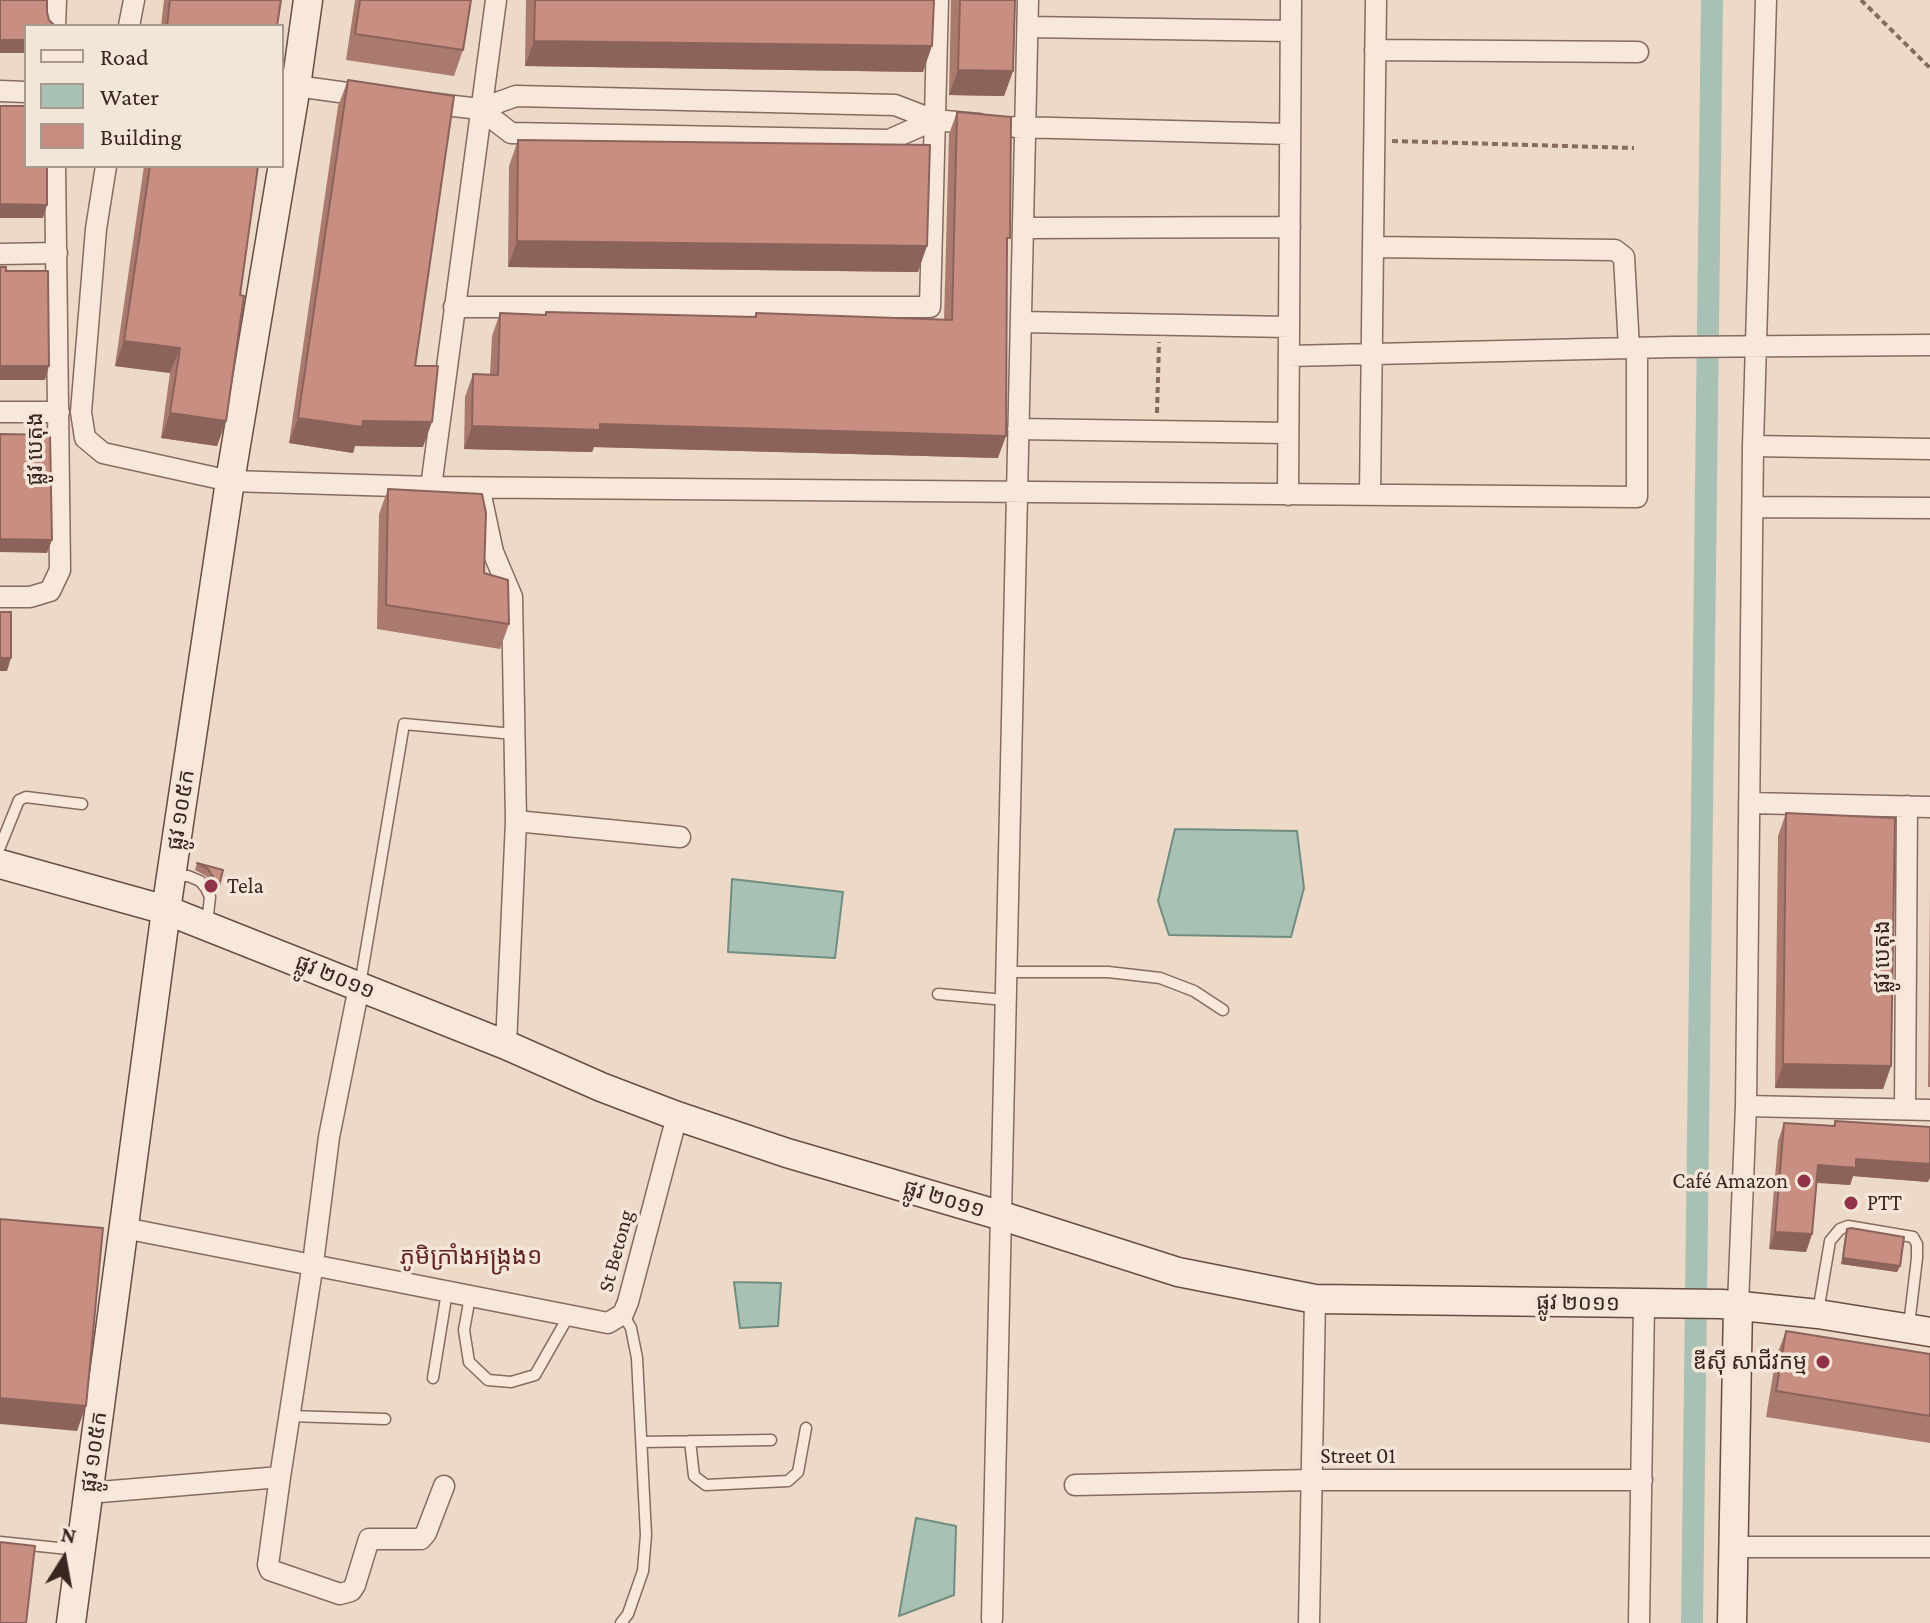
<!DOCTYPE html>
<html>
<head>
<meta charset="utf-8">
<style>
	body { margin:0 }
	#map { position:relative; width:1930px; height:1623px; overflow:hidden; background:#ecd9c8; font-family:"Crimson Pro",serif }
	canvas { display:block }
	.legend { position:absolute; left:24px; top:24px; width:260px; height:144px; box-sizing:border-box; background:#f3e5d7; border:2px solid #a8998e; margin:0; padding:10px 14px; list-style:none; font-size:24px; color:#382721 }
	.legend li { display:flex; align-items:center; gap:16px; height:40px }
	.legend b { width:40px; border:2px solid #a8998e }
	.north { position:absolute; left:24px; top:1519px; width:80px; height:80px; -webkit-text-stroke:6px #f3e5d7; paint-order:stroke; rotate:11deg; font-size:22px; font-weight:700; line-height:32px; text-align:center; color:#382721 }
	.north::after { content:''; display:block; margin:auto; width:28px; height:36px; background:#382721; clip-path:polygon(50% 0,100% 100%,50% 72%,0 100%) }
</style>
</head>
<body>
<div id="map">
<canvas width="1930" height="1623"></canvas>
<ul class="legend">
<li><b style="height:10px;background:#f7e8db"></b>Road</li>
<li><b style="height:22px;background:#a9c0b4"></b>Water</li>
<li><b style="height:22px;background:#c78e81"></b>Building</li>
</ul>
<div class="north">N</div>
</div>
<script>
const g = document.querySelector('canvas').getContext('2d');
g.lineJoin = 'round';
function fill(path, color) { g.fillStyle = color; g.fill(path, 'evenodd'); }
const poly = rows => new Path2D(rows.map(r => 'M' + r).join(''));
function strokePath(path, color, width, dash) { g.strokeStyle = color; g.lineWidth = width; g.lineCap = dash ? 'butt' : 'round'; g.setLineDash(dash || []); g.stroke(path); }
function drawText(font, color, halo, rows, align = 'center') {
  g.font = font + ' "Crimson Pro","Noto Sans Khmer",serif'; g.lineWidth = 7; g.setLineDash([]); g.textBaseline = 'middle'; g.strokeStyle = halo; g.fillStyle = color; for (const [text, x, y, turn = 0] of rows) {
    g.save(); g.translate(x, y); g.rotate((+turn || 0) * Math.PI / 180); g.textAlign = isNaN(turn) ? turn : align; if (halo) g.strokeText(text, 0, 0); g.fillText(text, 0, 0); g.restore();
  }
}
const water = poly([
	[1175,829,1297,831,1304,888,1291,937,1169,935,1158,901,1175,829],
	[732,879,843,892,835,958,728,952,732,879],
	[734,1282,781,1283,778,1326,740,1328,734,1282],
	[916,1518,956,1526,954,1595,899,1616,916,1518]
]);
fill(water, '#a9c0b4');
strokePath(water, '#708e80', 2);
strokePath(poly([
	[1692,1623,1712,0]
]), '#a9c0b4', 22);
const lane = poly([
	[0,847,19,800,26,797,82,804],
	[172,876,188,876,200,881,206,888,210,897,207,924],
	[1006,972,1108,972,1160,978,1194,991,1223,1010],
	[360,985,404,724,514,734],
	[938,994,1005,1000],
	[470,1297,464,1330,469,1362,488,1380,511,1382,535,1375,568,1317],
	[1818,1312,1830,1241,1840,1229,1848,1226,1913,1237,1917,1244,1917,1258,1909,1325],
	[433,1378,447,1292],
	[289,1416,385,1419],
	[690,1441,694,1476,706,1485,788,1481,798,1472,806,1428],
	[642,1442,771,1440],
	[0,1542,78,1550],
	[621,1623,628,1614,643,1571,646,1535,637,1358,631,1328,623,1314]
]);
const street = poly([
	[55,26,56,0],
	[129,26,134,0],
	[1028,27,1291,31],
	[1375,50,1638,52],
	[296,86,369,96],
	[0,91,26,92],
	[428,103,480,109,516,96,895,105,934,120,979,124],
	[480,109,511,133,889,140,934,120],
	[1015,127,1290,134],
	[106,166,96,229,81,412,85,438,103,453,230,481,431,487,496,0],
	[1023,228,1290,227],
	[1373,247,1615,250,1624,257,1629,348],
	[0,254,57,253],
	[454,307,930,307,938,0],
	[1021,322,1289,327],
	[1289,356,1673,347,1930,345],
	[0,412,59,412],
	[1018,429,1288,433],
	[1753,446,1930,449],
	[431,487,1637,497,1637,348],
	[480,491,493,552,512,597,516,821,506,1045],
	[1288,495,1291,0],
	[1370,495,1376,0],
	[1753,507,1930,508],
	[0,597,30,597,50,591,60,570,55,166],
	[1749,803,1930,807],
	[516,821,680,837],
	[359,987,329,1137,313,1263,280,1477,268,1565,270,1570,340,1594,351,1591,355,1585,369,1539,421,1539,426,1533,444,1486],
	[1746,1106,1930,1110],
	[1905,1109,1907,806],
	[124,1228,608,1323,623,1314,628,1302,677,1116],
	[1738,1305,1746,1106,1753,446,1766,0],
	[1075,1485,1311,1480,1642,1480],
	[88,1493,280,1477],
	[1731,1547,1930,1547],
	[992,1619,1028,0],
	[1309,1623,1315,1299],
	[1639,1623,1644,1304]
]);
const secondary = poly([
	[0,864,166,910,506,1045,601,1087,677,1116,787,1153,999,1215,1178,1272,1315,1299,1722,1304,1818,1314,1930,1332],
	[71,1623,166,910,230,481,296,86,308,0],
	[1732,1623,1738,1305]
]);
strokePath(lane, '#866b5e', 13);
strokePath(street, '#866b5e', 23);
strokePath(secondary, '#684c41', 31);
strokePath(poly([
	[1861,0,1930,68],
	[1392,141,1634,148],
	[1157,413,1159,342]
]), '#866b5e', 4, [6, 4]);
strokePath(lane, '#f7e8db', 10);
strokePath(street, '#f7e8db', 20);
strokePath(secondary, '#f7e8db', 28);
fill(poly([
	[164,0,281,0,277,26,161,26],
	[355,0,471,0,463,50,454,76,346,60],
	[526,0,934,0,923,72,525,66],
	[951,0,1015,0,1013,71,1004,96,949,95],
	[348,80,415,366,423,447,355,446,353,453,289,443,338,106],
	[957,112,1007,246,998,458,594,447,592,452,464,449,465,397,473,374,490,375,492,336,500,313,545,315,546,312,754,317,756,313,944,320,949,134],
	[518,140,918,272,508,267,509,166],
	[144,166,258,166,240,295,226,421,217,446,161,438,170,373,115,366],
	[388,489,484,573,509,624,500,649,377,629,379,514],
	[1786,813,1891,1066,1883,1089,1775,1088,1778,836],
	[197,863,223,870,217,893,206,876,195,870],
	[1930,888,1930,1087,1928,1087],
	[1835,1121,1928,1182,1853,1176,1850,1185,1817,1183,1812,1234,1806,1252,1769,1249,1778,1141,1784,1123,1833,1126],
	[1847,1229,1900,1266,1897,1272,1841,1264,1845,1236],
	[1786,1331,1930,1354,1930,1443,1766,1417,1776,1357]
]), '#ab7a6f');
fill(poly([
	[0,40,26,40,26,53,0,53],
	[534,41,932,46,923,72,525,66],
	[958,70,1013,71,1004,96,949,95],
	[0,204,47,205,43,218,0,218],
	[517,241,927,246,918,272,508,267],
	[124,341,180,348,170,373,115,366],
	[0,366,49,366,45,380,0,380],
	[170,413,226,421,217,446,161,438],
	[298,418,363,421,432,422,423,447,355,446,353,453,289,443],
	[600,424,1006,436,998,458,594,447,592,452,464,449,472,426],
	[0,539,52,540,47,553,0,552],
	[0,658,11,658,7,671,0,671],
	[1783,1064,1891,1066,1883,1089,1775,1088],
	[1856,1159,1930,1164,1930,1178,1928,1182,1853,1176,1850,1185,1812,1182,1818,1165],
	[1775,1232,1812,1234,1806,1252,1769,1249],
	[1843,1258,1900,1266,1897,1272,1841,1264],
	[0,1398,86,1406,77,1431,0,1424]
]), '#8b635a');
const building = poly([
	[0,0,47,0,47,12,49,20,55,26,26,26,26,40,0,40,0,0],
	[170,0,281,0,277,26,167,26,170,0],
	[360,0,471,0,463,50,355,34,360,0],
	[535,0,934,0,932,46,534,41,535,0],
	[960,0,1015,0,1013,71,958,70,960,0],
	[348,80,454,96,415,366,438,366,432,422,363,421,362,427,298,418,348,80],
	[0,106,26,106,26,166,47,166,47,205,0,204,0,106],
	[957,112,1011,117,1010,238,1007,238,1006,436,600,424,600,430,472,426,473,374,498,375,500,313,546,315,546,312,756,317,756,313,952,320,957,112],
	[518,140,930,145,927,246,517,241,518,140],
	[150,166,258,166,240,295,244,296,226,421,170,413,180,348,124,341,150,166],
	[0,267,6,267,6,271,48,271,49,366,0,366,0,267],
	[0,434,50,435,52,540,0,539,0,434],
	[388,489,482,494,486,513,484,573,508,580,509,624,386,605,388,489],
	[0,612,11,612,11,658,0,658,0,612],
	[1786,813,1895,818,1891,1066,1783,1064,1786,813],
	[197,863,223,870,219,886,208,869,197,863],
	[1835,1121,1930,1127,1930,1164,1856,1159,1856,1168,1818,1165,1812,1234,1775,1232,1784,1123,1835,1126,1835,1121],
	[0,1219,103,1228,86,1406,0,1398,0,1219],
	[1851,1228,1904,1237,1900,1266,1843,1258,1847,1229,1851,1228],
	[1786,1331,1930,1354,1930,1416,1776,1391,1786,1331],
	[0,1542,35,1546,26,1623,0,1623,0,1542]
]);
fill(building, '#c78e81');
strokePath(building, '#8b635a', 2);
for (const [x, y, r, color] of [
	[211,886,8,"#913348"],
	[1804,1181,8,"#913348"],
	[1851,1203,8,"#913348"],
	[1823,1362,8,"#913348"]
]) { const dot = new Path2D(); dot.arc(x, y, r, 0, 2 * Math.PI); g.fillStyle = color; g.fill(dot); strokePath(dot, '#f3e5d7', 3); }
drawText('22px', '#382721', '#f3e5d7', [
	["ផ្លូវ បេតុង",35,449,-90],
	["ផ្លូវ ១០៥ក",181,810,-81],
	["ផ្លូវ បេតុង",1882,957,-90],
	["ផ្លូវ ២០១១",335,977,22],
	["ផ្លូវ ២០១១",944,1199,17],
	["St Betong",616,1251,-75],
	["ផ្លូវ ២០១១",1578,1303,1],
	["ផ្លូវ ១០៥ក",94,1452,-82],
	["Street 01",1358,1456]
]);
drawText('22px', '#382721', '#f3e5d7', [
	["Tela",227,886],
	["Café Amazon",1788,1181,"right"],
	["PTT",1867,1203],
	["ឌីស៊ី សាជីវកម្ម",1807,1362,"right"]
], 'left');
drawText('24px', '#612324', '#f3e5d7', [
	["ភូមិក្រាំងអង្រ្កង១",471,1257]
]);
</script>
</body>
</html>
